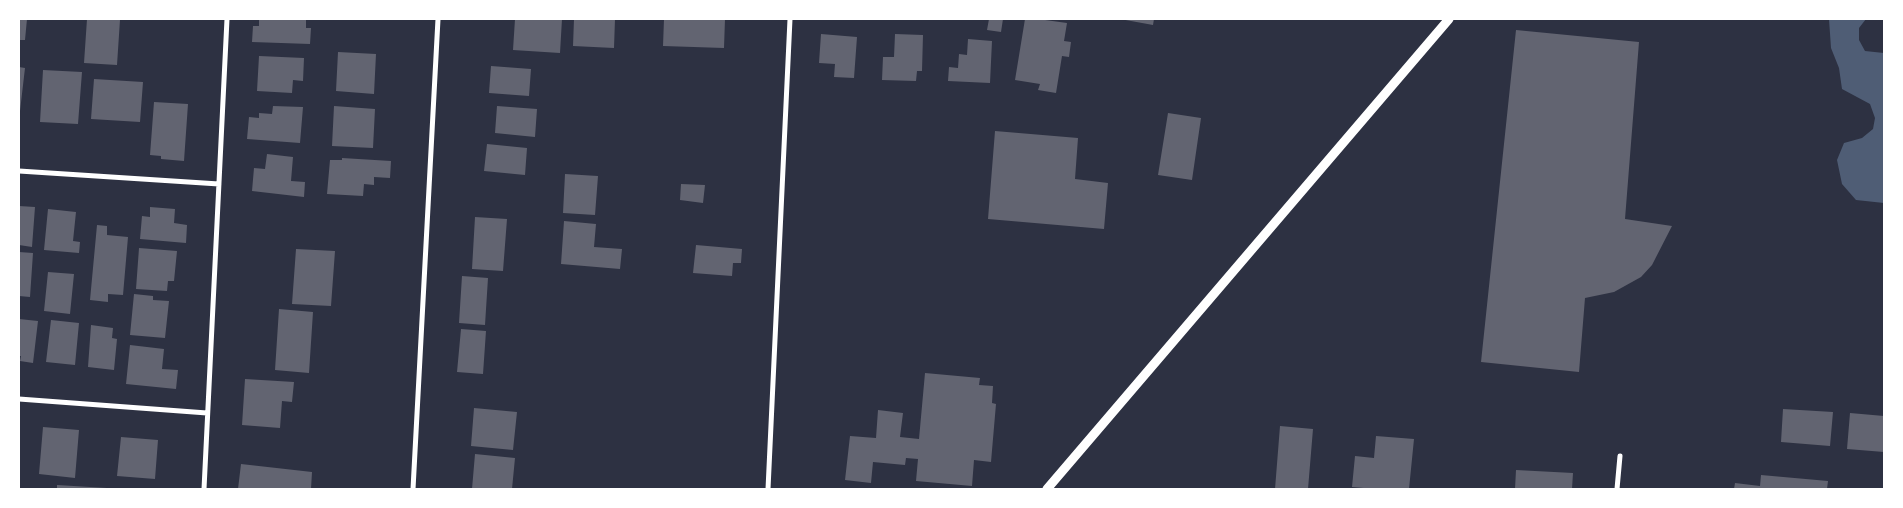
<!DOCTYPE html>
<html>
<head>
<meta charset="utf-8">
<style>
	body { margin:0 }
	#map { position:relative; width:1903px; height:508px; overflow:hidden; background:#2d3142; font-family:"Fira Sans Condensed",sans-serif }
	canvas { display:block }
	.frame { position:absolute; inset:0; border:20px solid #fff; pointer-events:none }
</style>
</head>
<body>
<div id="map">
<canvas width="1903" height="508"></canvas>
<div class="frame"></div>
</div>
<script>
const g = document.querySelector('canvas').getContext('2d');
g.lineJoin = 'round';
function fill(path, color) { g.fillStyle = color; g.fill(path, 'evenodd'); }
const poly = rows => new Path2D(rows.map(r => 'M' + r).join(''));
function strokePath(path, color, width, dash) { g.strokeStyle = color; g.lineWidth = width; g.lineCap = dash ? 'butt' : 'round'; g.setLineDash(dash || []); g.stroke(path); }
fill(poly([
	[1829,19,1866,19,1859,28,1859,40,1865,51,1884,53,1884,203,1856,200,1842,184,1837,160,1844,143,1862,138,1873,129,1875,118,1870,104,1842,89,1839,68,1831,48]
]), '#4f5d75');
fill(poly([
	[19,19,27,19,25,40,19,40],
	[87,19,120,20,117,65,84,63],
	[259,19,306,19,306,28,311,28,310,44,252,42,253,26,259,26],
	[515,19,562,19,560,53,513,50],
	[574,19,615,19,614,48,573,46],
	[664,19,725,19,724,48,663,46],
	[989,19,1003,19,1001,32,987,30],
	[1025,19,1038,19,1067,23,1064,41,1071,42,1069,57,1062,56,1056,93,1038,90,1040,84,1015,80],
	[1120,19,1154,19,1153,25],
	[1516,30,1639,42,1625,219,1672,226,1652,265,1641,277,1614,292,1585,298,1579,372,1481,362],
	[821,34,857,37,854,78,834,77,835,64,819,63],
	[895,34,923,35,922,71,917,71,916,81,882,80,883,57,894,57],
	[968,39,992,41,990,83,948,81,949,67,958,68,959,54,967,55],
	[338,52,376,54,374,94,336,91],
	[259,56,304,58,303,81,293,80,292,93,257,91],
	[491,66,531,69,529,96,489,93],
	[19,67,25,68,20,111,19,110],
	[43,70,82,72,78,124,40,122],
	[94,79,143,82,140,122,91,119],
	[154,102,188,104,184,161,161,159,161,156,150,155],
	[273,106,303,107,300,143,247,139,249,117,259,118,259,113,272,114],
	[334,106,375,109,373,148,332,146],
	[497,106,537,109,535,137,495,133],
	[1168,113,1201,118,1192,180,1158,175],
	[995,131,1078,138,1075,179,1108,183,1104,229,988,219],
	[487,144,527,148,525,175,484,171],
	[267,154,293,157,291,181,305,182,304,197,252,191,254,168,265,169],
	[342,158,391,161,390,178,374,177,374,185,364,184,363,196,327,194,330,160,342,160],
	[565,174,598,176,595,215,563,213],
	[681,184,705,185,703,203,680,200],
	[19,206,35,207,32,247,19,245],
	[150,207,175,209,174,223,187,225,186,243,140,239,142,216,150,217],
	[48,209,76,212,73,241,80,242,79,253,44,250],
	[475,217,507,219,503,271,472,269],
	[564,221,596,224,594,247,622,249,620,269,561,264],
	[97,225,107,226,107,235,128,237,123,295,108,294,108,302,90,300],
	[696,245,742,249,741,263,733,263,732,276,693,273],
	[139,248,177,251,174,281,168,281,167,291,136,289],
	[296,249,335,251,331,306,292,304],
	[19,252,33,253,30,297,19,296],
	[48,272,74,274,70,314,44,311],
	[462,276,488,278,485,325,459,323],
	[134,294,153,296,153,300,169,301,165,338,130,335],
	[279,309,313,312,309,373,275,370],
	[19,319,38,321,33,363,20,361,21,356,19,356],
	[51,320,79,323,75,365,46,362],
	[91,325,113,328,112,338,117,339,114,370,88,367],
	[461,329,486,331,483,374,457,372],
	[130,345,164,349,162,369,178,370,176,389,126,384],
	[925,373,980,378,979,385,993,386,992,403,996,404,991,462,974,460,972,486,916,481,918,459,906,458,905,465,873,462,871,483,845,480,850,436,876,438,878,410,903,413,900,437,919,439],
	[245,379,294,382,292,402,282,401,280,428,242,425],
	[474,408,517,412,513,450,471,446],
	[1783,409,1833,412,1830,446,1781,442],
	[1850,413,1884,416,1884,452,1847,449],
	[1280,426,1313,429,1308,489,1275,489],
	[43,427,79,430,75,478,39,474],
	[1376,436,1414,439,1409,489,1375,489,1352,487,1355,456,1374,458],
	[121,437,158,440,155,479,117,476],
	[475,454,515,458,512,489,472,489],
	[241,464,312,472,311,489,238,489],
	[1516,470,1573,473,1572,489,1515,489],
	[1761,475,1828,481,1827,489,1734,489,1735,483,1760,486],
	[57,485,107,488,107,489,57,489]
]), '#626471');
strokePath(poly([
	[19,171,219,184],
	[19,399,207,413],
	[204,489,227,19],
	[413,489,438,19],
	[768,489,790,19],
	[1617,489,1620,456]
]), '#fff', 5);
strokePath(poly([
	[1047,489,1449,19]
]), '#fff', 9);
</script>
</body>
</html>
